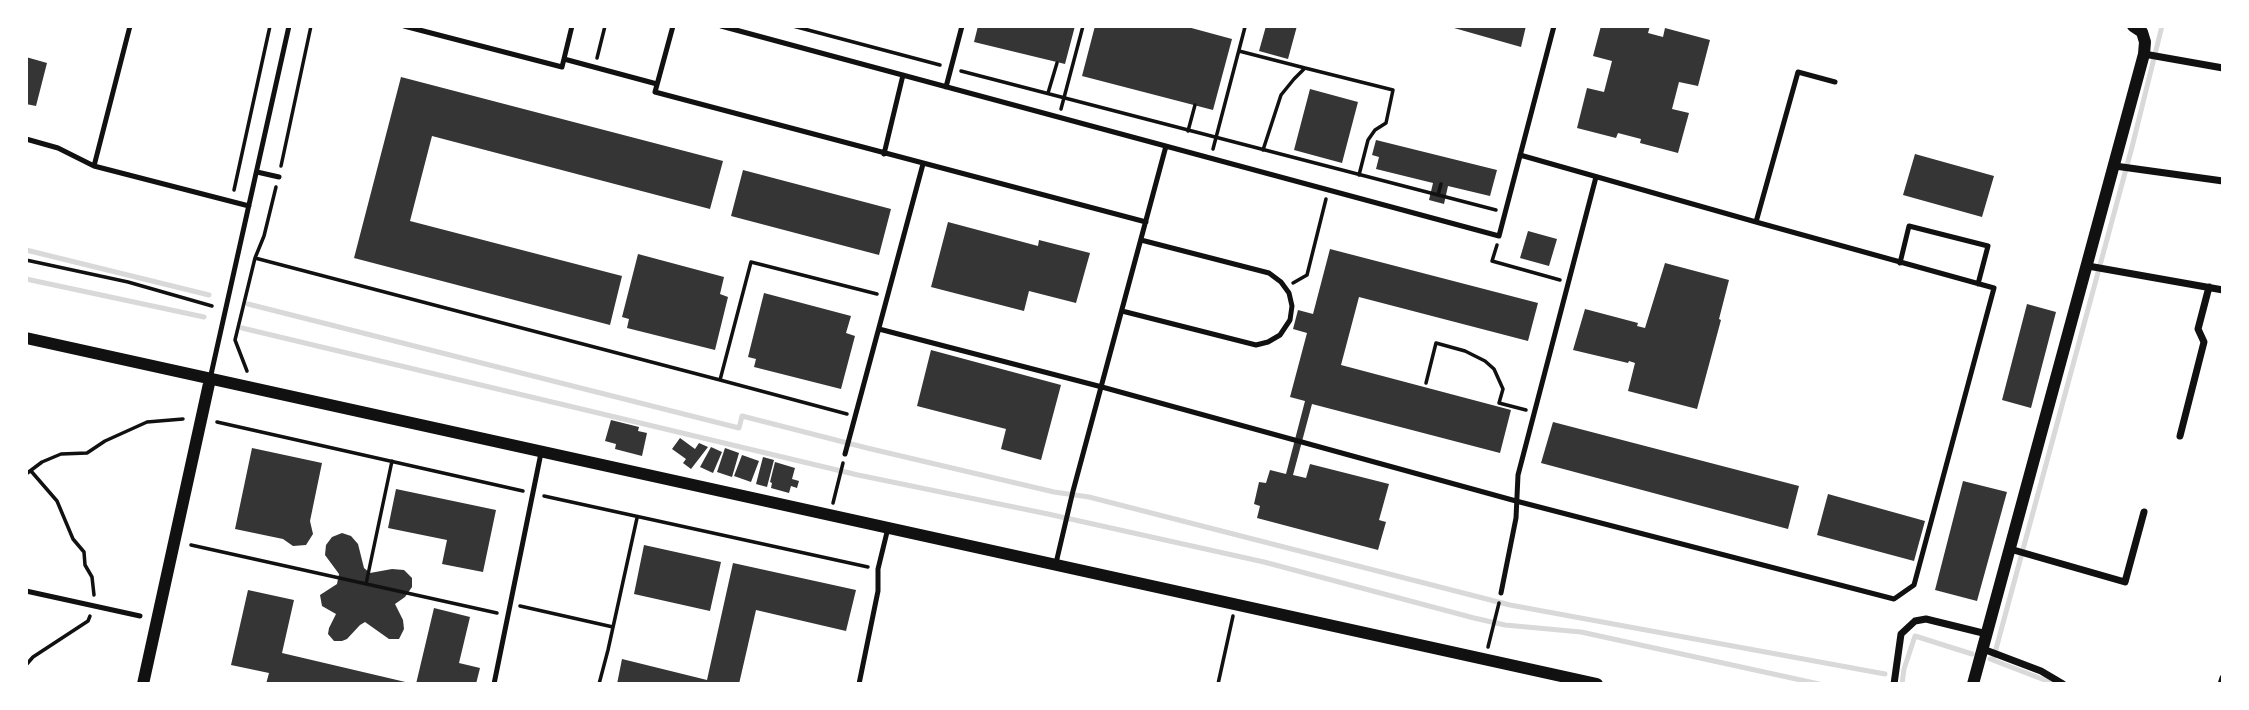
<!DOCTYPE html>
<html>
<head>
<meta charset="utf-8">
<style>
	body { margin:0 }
	#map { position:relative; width:2249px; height:710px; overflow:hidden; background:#fff; font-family:"Work Sans",sans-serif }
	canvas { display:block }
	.frame { position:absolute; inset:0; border:28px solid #fff; pointer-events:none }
</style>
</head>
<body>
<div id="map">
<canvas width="2249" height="710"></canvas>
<div class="frame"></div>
</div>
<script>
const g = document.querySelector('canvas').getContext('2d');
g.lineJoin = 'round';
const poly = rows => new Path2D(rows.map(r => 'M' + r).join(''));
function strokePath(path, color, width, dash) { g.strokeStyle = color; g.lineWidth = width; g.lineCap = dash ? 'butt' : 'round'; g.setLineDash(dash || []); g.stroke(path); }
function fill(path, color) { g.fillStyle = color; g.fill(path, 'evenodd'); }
strokePath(poly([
	[26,250,209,295],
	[26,279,204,317],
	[248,304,739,428,742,416,867,448,1054,492,1089,497,1510,605,1885,674],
	[242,328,858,475,1048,514,1264,562,1474,618,1505,625,1581,632,1819,684],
	[1990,659,2055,684],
	[1993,660,2132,147,2162,26],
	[1902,684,1904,669,1915,636,1972,654]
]), '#d9d9d9', 5);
fill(poly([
	[978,26,1075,26,1065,64,974,42],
	[1095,26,1184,26,1232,39,1213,110,1082,76],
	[1266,26,1297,26,1288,59,1259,51],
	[1447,26,1526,26,1521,47],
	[1601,26,1650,26,1648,33,1663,37,1665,28,1710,40,1698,86,1679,82,1672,109,1689,113,1678,153,1640,143,1641,139,1618,133,1616,138,1577,128,1587,88,1604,92,1612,61,1593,56],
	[26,57,47,63,36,106,26,104],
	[401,77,723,161,710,209,432,136,410,221,622,276,610,325,354,258],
	[1310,89,1358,102,1342,163,1294,150],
	[1376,140,1497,170,1490,196,1448,186,1444,204,1429,200,1433,183,1376,169,1379,157,1372,155],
	[1915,154,1994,176,1982,217,1903,195],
	[743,170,891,209,879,255,731,216],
	[948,222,1038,246,1039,240,1090,253,1076,303,1029,291,1024,311,931,287],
	[1528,231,1557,239,1549,266,1520,258],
	[1330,249,1538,303,1528,341,1359,297,1341,365,1511,410,1500,453,1312,404,1293,475,1306,478,1310,464,1389,484,1379,520,1386,522,1378,550,1257,518,1260,506,1254,504,1259,482,1266,483,1270,470,1286,474,1305,401,1290,397,1307,333,1293,329,1298,310,1313,314],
	[638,254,724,277,720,294,728,297,715,350,627,328,629,319,622,317],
	[1665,263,1729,280,1719,319,1721,320,1697,409,1628,391,1635,363,1629,361,1628,363,1573,350,1585,309,1638,323,1637,326,1645,328],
	[764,293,851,316,846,333,855,336,841,389,754,367,756,359,748,357],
	[2027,304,2056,312,2031,408,2002,400],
	[931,350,1061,385,1041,460,1001,449,1006,429,917,406],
	[611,420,639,427,638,431,647,433,642,456,615,449,616,444,605,441],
	[1553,422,1799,486,1788,529,1541,463],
	[680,438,695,449,699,443,708,447,691,469,683,463,686,459,672,449],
	[711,447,722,452,713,473,700,467],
	[252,448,322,463,310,521,313,534,306,545,293,546,283,539,235,529],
	[725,448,739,453,732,477,717,472],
	[742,455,759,461,751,482,734,476],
	[763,457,774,460,767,487,756,484],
	[775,462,795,468,792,479,799,481,797,488,791,486,789,493,771,488,772,483,770,482],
	[1963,481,2007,492,1977,601,1935,590],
	[396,489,496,510,483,572,442,564,447,540,388,528],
	[1828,494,1925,521,1914,561,1817,535],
	[342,533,351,536,358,544,364,568,370,573,392,569,404,570,412,578,412,587,405,597,395,604,403,620,404,629,399,639,389,639,365,622,360,625,347,639,342,641,334,641,328,634,329,628,336,614,322,606,320,595,337,584,339,574,325,555,326,545,332,537],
	[644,545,721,562,710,611,634,594],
	[733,563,856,590,846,631,756,610,739,684,617,684,622,659,707,680],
	[248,590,294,600,282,653,414,684,266,684,269,673,231,665],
	[434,608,470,617,459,663,480,668,476,684,416,684]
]), '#353535');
strokePath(poly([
	[793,26,940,65],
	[1239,51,1305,68,1294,79,1281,95,1263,150],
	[597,58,605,26],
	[1305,68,1393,90,1386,123,1375,130,1368,140,1359,175],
	[961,71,1496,210],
	[1048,93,1057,63],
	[1061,109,1083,26],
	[1188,131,1195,105],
	[1213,149,1245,27,1241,26],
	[281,166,311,26],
	[234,190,270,26],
	[1438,195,1441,184],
	[1497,245,1492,261,1560,280],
	[255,258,720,380,751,262,877,294],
	[26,260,128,282,212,306],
	[1293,283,1307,275,1326,199],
	[247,371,235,340,255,258,264,236,276,187],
	[720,380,847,414],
	[1426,383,1436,343,1465,351,1485,361,1494,369,1503,389,1499,403,1526,410],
	[217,422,523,491],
	[31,471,57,501,73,539,84,552,85,565,92,577,94,595],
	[26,474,42,462,61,454,87,453,105,441,147,422,183,419],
	[544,496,868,567],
	[833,503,843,463],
	[191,545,497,613],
	[366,584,392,461],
	[520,606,613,627],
	[1488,647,1499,603],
	[26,665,33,657,88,621,90,616],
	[599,684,608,650,637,518],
	[1218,684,1233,616]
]), '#111', 3.5);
strokePath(poly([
	[404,26,562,67,572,26],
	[673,26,655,92,1146,222],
	[721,26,1499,236,1554,26],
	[564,59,657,84],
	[946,87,962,26],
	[26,139,58,148,94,166,249,206],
	[884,154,903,75],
	[1520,155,1756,222,1798,72,1835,82],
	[94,166,130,26],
	[257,172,279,177],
	[1900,263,1909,226,1988,246,1978,284],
	[1122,311,1256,345,1268,342,1280,335,1290,320,1292,306,1289,293,1281,282,1269,273,1141,240],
	[879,329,1102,387,1516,501,1894,599,1914,585,1994,288,1756,222],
	[210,379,289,26],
	[845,454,923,164],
	[1056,563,1073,491,1166,146],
	[26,591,140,616],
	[1501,593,1516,518,1518,475,1596,177],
	[494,684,541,453],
	[859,684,878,591,878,569,888,528]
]), '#111', 5);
strokePath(poly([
	[2144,54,2223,68],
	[2115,166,2223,181],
	[2088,266,2223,290],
	[2180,436,2204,342,2198,329,2209,287],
	[2010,549,2125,582,2144,512],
	[1983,649,2041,671,2063,684],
	[1894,684,1901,634,1915,621,1926,619,1987,634],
	[2221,684,2223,678]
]), '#111', 7);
strokePath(poly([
	[26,338,1597,684],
	[143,684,210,379],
	[1973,684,2144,54,2145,42,2142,32,2133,26]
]), '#111', 12);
</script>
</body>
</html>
